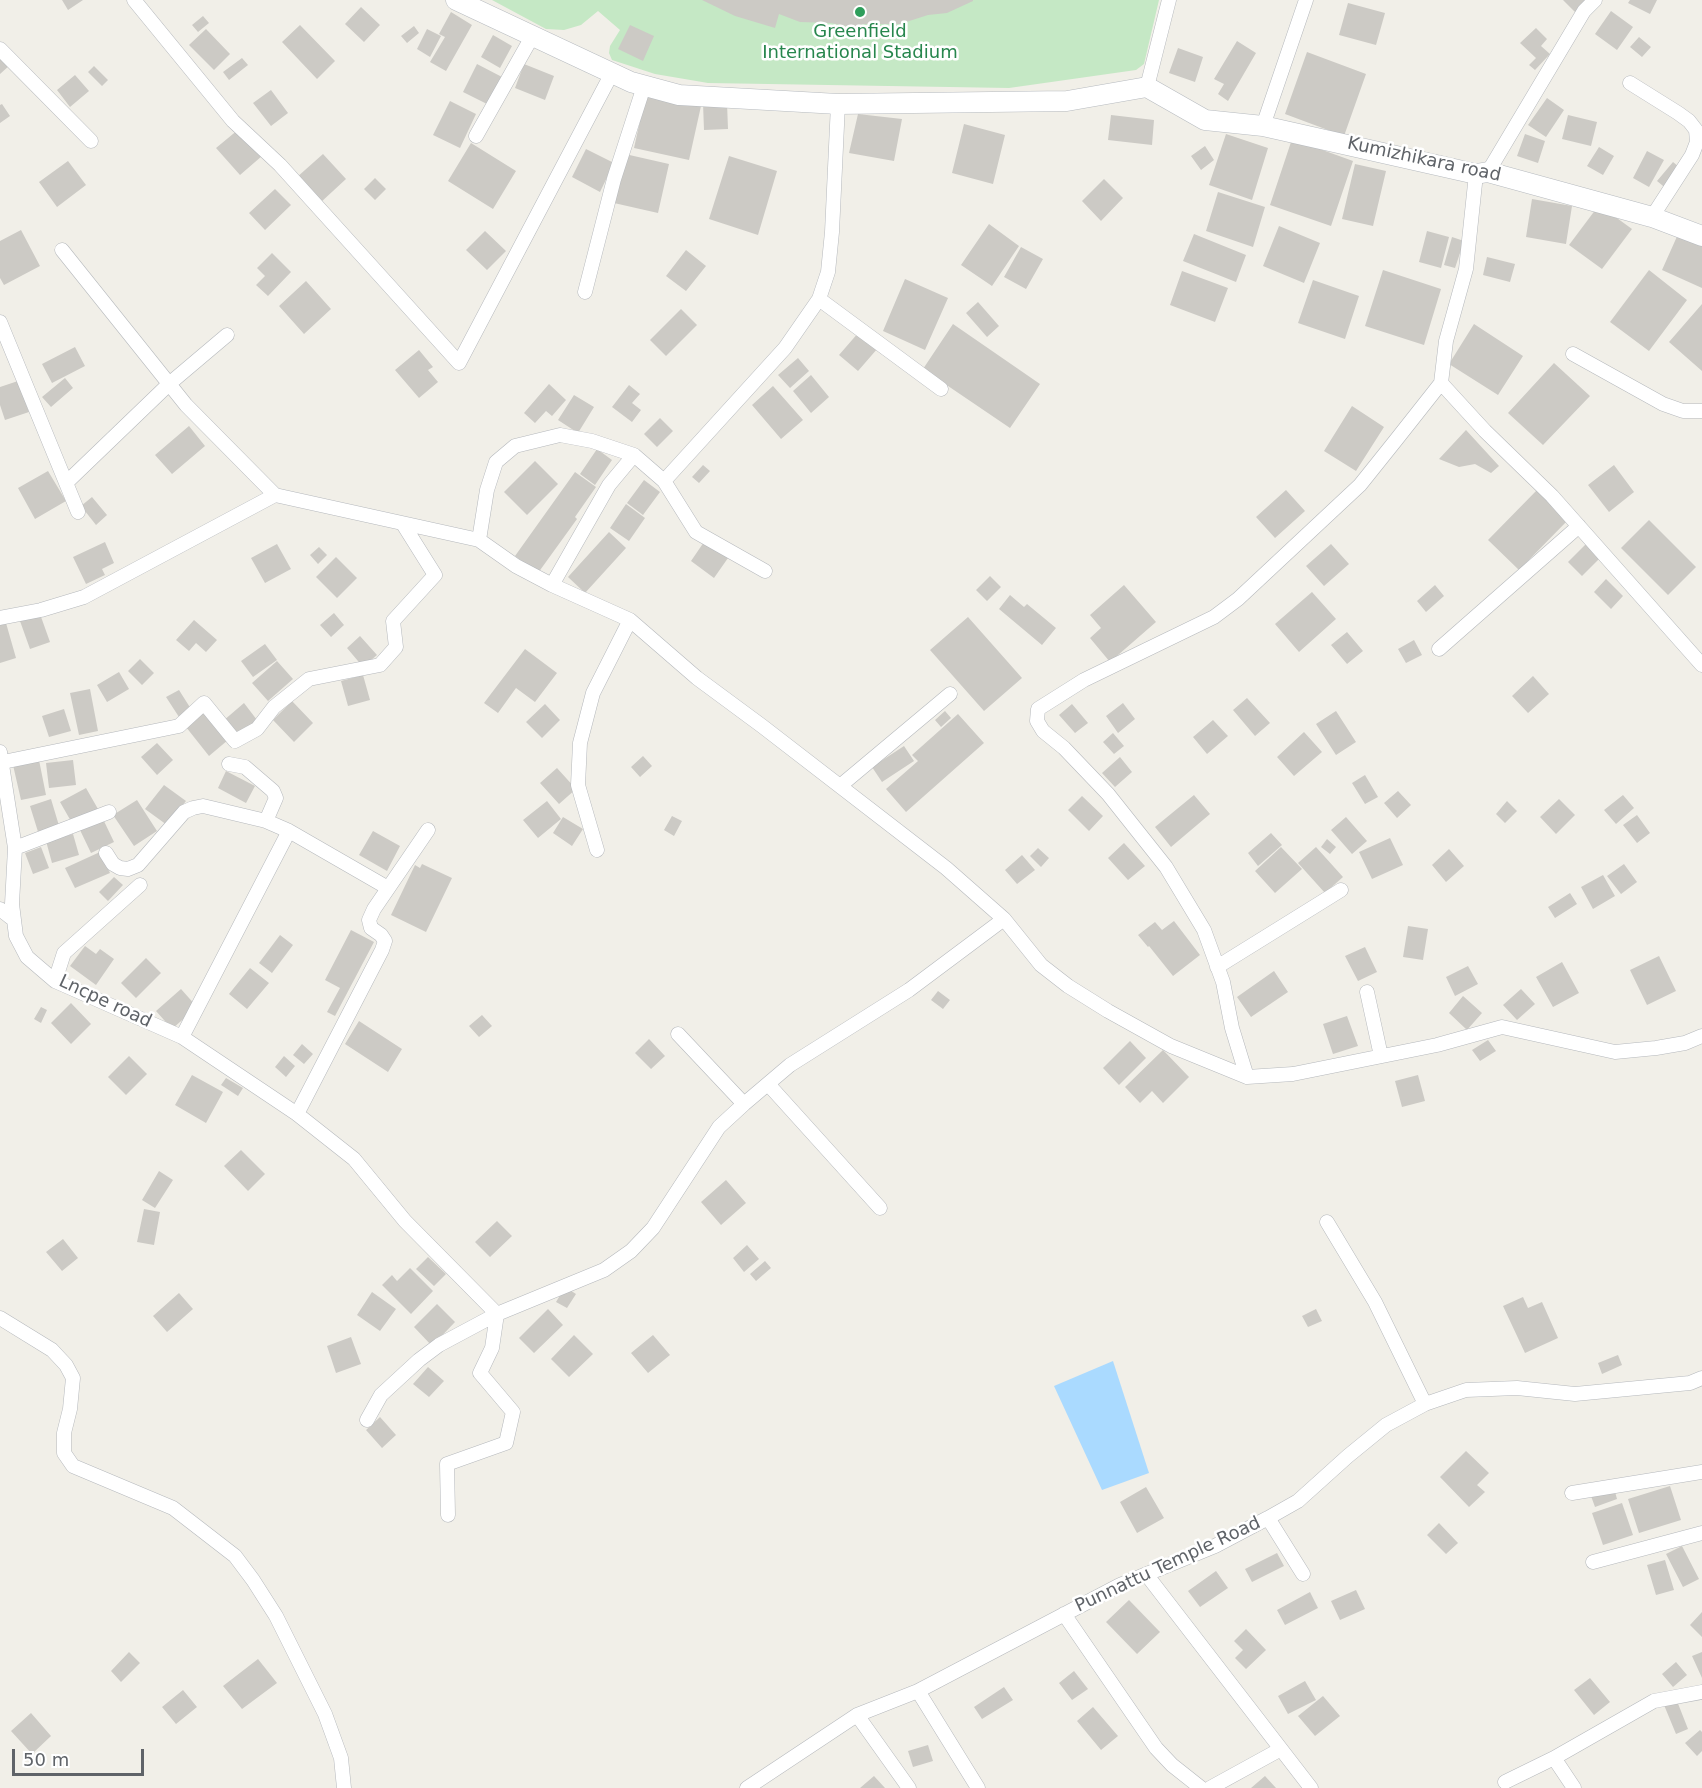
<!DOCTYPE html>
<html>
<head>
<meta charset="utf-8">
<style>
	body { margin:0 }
	#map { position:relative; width:1702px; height:1788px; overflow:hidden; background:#f1efe8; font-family:"DejaVu Sans",sans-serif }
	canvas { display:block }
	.scale { position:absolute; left:12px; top:1749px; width:132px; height:27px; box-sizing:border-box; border:3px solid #5f6368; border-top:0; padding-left:8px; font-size:18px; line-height:21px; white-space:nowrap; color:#5f6368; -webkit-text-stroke:4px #fff; paint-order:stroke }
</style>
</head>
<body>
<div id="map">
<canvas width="1702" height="1788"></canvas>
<div class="scale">50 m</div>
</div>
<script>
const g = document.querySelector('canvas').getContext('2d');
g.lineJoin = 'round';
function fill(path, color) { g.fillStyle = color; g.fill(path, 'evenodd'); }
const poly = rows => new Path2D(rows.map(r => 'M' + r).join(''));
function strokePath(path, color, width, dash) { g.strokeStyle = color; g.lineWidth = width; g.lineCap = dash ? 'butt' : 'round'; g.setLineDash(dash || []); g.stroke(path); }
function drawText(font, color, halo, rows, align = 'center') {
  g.font = font + ' "DejaVu Sans",sans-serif'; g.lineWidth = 5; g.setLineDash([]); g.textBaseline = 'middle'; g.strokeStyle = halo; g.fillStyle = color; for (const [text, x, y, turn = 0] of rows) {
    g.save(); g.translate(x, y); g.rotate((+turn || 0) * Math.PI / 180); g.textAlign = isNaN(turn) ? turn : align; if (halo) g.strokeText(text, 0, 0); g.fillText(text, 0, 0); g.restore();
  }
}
fill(poly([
	[492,0,1159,0,1144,64,1136,70,1009,88,708,83,655,74,612,60,609,53,610,46,620,30,598,11,581,25,564,30,546,29]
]), '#c5e8c5');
fill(poly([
	[1113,1361,1149,1473,1102,1490,1054,1386]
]), '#aadaff');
fill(poly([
	[62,0,83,0,68,10],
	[702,0,973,0,973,1,947,13,928,15,900,24,865,24,851,27,831,23,800,22,779,14,775,28,735,16],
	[1563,0,1589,0,1576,13],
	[1630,0,1657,0,1650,14,1628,3],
	[1348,3,1385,13,1376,45,1339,35],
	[361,7,380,25,364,42,345,24],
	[1611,11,1633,27,1617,50,1595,34],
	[451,12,472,25,446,71,430,62,445,37,439,34],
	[203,16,209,23,198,32,192,25],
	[300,25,335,61,317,79,282,42],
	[630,25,654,36,643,61,618,49],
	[414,26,419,33,407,43,401,36],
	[1536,28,1547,39,1541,46,1550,54,1535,70,1529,65,1536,58,1520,43],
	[206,29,230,54,214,70,189,45],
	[427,29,441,36,430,57,417,49],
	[493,35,512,46,500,68,481,57],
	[1639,37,1651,47,1642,57,1630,47],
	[1237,41,1256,53,1228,101,1218,94,1224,84,1214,79],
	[1178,48,1203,57,1195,82,1169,73],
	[1307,52,1366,74,1344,136,1285,114],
	[0,54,10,65,0,74],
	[242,58,248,65,229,80,223,72],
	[477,64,502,77,487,104,463,92],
	[524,64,554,76,545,100,515,88],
	[94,66,108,80,102,86,88,72],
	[75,75,89,91,70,107,57,90],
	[271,90,288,113,271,126,253,103],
	[646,94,701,106,689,160,634,148],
	[1547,98,1564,110,1546,137,1528,125],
	[450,101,476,114,460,148,433,135],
	[703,103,727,103,728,129,704,130],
	[2,104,10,116,0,123,0,105],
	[858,114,902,119,894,161,849,153],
	[1111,115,1154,120,1152,145,1108,140],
	[1568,115,1597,122,1591,146,1562,139],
	[964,124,1005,135,993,184,952,173],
	[239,129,262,156,240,175,216,148],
	[1226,134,1268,148,1252,200,1209,185],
	[1525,134,1545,141,1538,163,1517,156],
	[1292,139,1353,161,1331,226,1270,205],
	[471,143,516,171,493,209,448,181],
	[1205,146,1214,160,1201,170,1191,156],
	[1599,147,1614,156,1603,175,1587,166],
	[586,149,614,163,600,192,572,177],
	[1647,151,1664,160,1649,187,1633,178],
	[323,154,346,179,320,203,296,178],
	[625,154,669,164,658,213,614,203],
	[729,156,777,171,758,235,709,219],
	[68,161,86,185,57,207,39,182],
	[1673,162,1684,171,1668,190,1657,181],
	[1355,164,1386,171,1373,226,1342,219],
	[375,178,386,189,375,200,364,189],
	[1104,179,1123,198,1101,221,1082,201],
	[275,189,291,205,265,230,249,213],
	[1218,192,1265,207,1253,247,1206,231],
	[1532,199,1572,206,1566,244,1526,237],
	[1599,205,1632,229,1602,269,1569,245],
	[989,224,1019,246,992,286,961,265],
	[1279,226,1320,243,1304,283,1263,266],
	[21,230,40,266,4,285,0,278,0,241],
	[485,231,506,251,487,270,466,250],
	[1427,231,1449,237,1441,268,1419,262],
	[1679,232,1702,243,1702,288,1662,270],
	[1194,234,1246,255,1236,282,1183,261],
	[1452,237,1464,241,1455,268,1444,265],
	[1021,247,1043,259,1026,289,1004,277],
	[686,250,706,266,686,291,666,276],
	[272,253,291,272,268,296,256,285,265,276,257,268],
	[1487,257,1515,264,1510,282,1483,275],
	[1383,270,1441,289,1424,345,1365,326],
	[1649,270,1687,300,1649,351,1610,322],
	[1182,271,1228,288,1215,322,1170,305],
	[905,279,948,298,925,350,883,331],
	[1313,280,1359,296,1345,339,1298,323],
	[306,281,331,309,304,334,279,306],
	[978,302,999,326,987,337,966,313],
	[1702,304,1702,371,1669,342],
	[681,309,697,325,666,356,650,340],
	[953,324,1040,384,1010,428,923,369],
	[1474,324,1523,356,1498,395,1449,364],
	[859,332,878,348,858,371,839,355],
	[75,347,85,366,52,383,42,364],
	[419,350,433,367,428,370,438,382,419,398,395,370],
	[798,358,809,371,790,388,778,375],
	[1554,363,1590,396,1543,445,1508,413],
	[811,375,829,397,811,413,793,391],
	[65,378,73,388,51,407,42,397],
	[18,381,29,412,5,420,0,405,0,387],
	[549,384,566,400,552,416,546,411,535,423,524,413],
	[629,385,640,394,632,403,641,410,632,422,612,407],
	[773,386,803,420,781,439,752,405],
	[574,395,594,407,578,433,558,420],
	[1352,406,1384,427,1356,471,1324,451],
	[660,418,673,431,657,447,644,434],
	[189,426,205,446,172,474,155,455],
	[1466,430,1499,466,1491,473,1475,464,1459,467,1439,459],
	[597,449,612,460,595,485,580,474],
	[535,461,558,484,527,515,504,492],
	[703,465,710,471,699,483,692,477],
	[1614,465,1634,492,1609,512,1588,485],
	[48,471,66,501,35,519,18,488],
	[575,472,596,487,575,517,577,519,538,573,515,556],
	[644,480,660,492,643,515,627,503],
	[1286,490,1305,511,1275,538,1256,517],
	[1537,490,1568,520,1519,570,1488,540],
	[92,497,107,515,96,525,81,506],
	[626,504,645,518,629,541,610,528],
	[1649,520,1696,567,1668,595,1621,548],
	[609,532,626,548,585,593,568,577],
	[1589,541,1603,555,1582,576,1568,562],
	[105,542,114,563,102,569,105,575,86,584,73,557],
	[704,542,728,558,714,578,691,561],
	[277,544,291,569,265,583,251,558],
	[1331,544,1349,564,1324,586,1306,566],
	[319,547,327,555,318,564,310,555],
	[336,557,357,578,337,598,316,577],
	[990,576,1001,587,987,601,976,590],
	[1606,579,1623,596,1611,609,1594,592],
	[1124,585,1156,622,1110,662,1090,638,1101,628,1090,615],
	[1435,585,1444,596,1426,612,1417,601],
	[1312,592,1336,619,1299,652,1275,624],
	[1010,595,1024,607,1027,604,1056,628,1042,645,999,609],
	[334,613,344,625,331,637,320,625],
	[40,614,50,642,30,649,20,621],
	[968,617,1022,678,984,711,930,650],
	[194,620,217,640,206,652,196,643,189,651,176,640],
	[6,623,16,658,0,663,0,625],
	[1347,632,1363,651,1347,664,1331,645],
	[360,636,377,655,363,667,347,648],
	[1414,640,1422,655,1406,663,1398,649],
	[265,644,277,660,253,677,241,661],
	[525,649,557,673,535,702,516,688,498,713,484,703],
	[140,659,154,673,142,685,128,671],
	[277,661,293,679,268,701,252,683],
	[119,672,129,689,107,702,97,685],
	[363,675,370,700,348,706,341,681],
	[1533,676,1549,694,1528,713,1512,696],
	[90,689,98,731,79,735,70,693],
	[179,690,191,709,179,717,166,697],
	[1247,698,1270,723,1255,736,1233,710],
	[292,701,313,723,294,742,273,720],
	[244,703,257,720,236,738,223,721],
	[1123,703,1135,719,1118,733,1106,716],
	[545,704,560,720,542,738,526,722],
	[1072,704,1088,723,1075,733,1059,715],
	[64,709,71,731,49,737,42,716],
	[205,711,228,740,209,756,186,727],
	[945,711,951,718,941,727,935,720],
	[1336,711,1356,742,1336,755,1316,724],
	[958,714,984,743,906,812,886,789,918,761,912,755],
	[1213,720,1228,736,1207,754,1193,737],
	[1304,732,1322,752,1294,776,1277,757],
	[1113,733,1124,746,1114,754,1103,742],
	[157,743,173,760,157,775,141,757],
	[904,746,914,761,882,782,872,767],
	[643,756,652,766,640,777,631,767],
	[1120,757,1132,772,1115,787,1102,773],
	[39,760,46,795,21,800,13,765],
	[73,760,76,785,49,788,46,763],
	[557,768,576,789,559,804,540,783],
	[226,771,255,786,246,803,218,788],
	[1365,775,1378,797,1365,804,1352,783],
	[164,785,186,801,167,825,145,809],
	[86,788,98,809,72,823,60,802],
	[1398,791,1411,805,1397,818,1384,803],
	[1194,795,1210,814,1171,847,1155,827],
	[1623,795,1634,808,1616,824,1604,810],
	[1082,796,1103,816,1089,831,1068,810],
	[51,799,60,829,39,835,30,806],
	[1559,799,1575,815,1556,834,1540,817],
	[137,800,157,831,134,846,113,815],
	[547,801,561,819,538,838,523,820],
	[1507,801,1517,811,1505,823,1496,814],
	[1637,815,1650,833,1637,843,1623,825],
	[672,816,682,821,674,836,664,830],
	[563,817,583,829,572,846,553,833],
	[1346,817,1367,841,1352,854,1331,830],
	[103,819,114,842,91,853,80,830],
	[373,831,400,846,387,871,359,855],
	[1271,833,1282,845,1258,866,1248,853],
	[73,834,79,855,52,863,46,841],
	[1390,838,1403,865,1372,879,1359,852],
	[1327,839,1336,847,1330,854,1321,847],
	[1124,843,1145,866,1128,880,1108,858],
	[41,847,49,868,33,874,25,853],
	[1281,847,1302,869,1275,893,1255,871],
	[1316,847,1343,877,1325,893,1298,863],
	[1038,848,1049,858,1041,867,1030,856],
	[1449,849,1464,866,1446,882,1432,865],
	[100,852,110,873,75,888,65,868],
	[1022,855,1035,870,1017,884,1005,870],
	[422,864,452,878,426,932,391,915,415,865,420,868],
	[1624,864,1637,882,1621,894,1607,876],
	[1603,875,1615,896,1593,909,1581,887],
	[114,877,123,885,108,901,99,892],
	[1570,893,1577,904,1555,918,1548,907],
	[1174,921,1200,955,1173,976,1149,946,1148,947,1138,935,1155,922,1162,930],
	[1408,926,1428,929,1423,960,1403,957],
	[351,930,374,942,335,1016,327,1012,340,988,325,980],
	[280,935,293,945,272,973,259,963],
	[85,946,96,954,100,949,114,959,96,985,70,966],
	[1365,947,1377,972,1358,981,1345,956],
	[1659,956,1676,991,1647,1005,1630,970],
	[146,958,161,973,136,998,121,983],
	[1562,962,1579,993,1553,1007,1536,977],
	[1468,966,1478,984,1455,996,1446,977],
	[250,968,269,983,247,1009,229,994],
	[1274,971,1288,992,1251,1017,1237,997],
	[181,989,197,1007,172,1029,156,1011],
	[1521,989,1535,1004,1517,1020,1503,1005],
	[938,991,950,1000,943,1009,931,1000],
	[1463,996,1482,1013,1467,1030,1449,1013],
	[71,1003,91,1024,71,1044,51,1023],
	[41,1007,47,1010,41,1023,34,1019],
	[482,1015,492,1026,479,1037,469,1026],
	[1347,1016,1358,1046,1333,1054,1323,1024],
	[359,1021,402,1049,388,1072,345,1044],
	[649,1039,665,1056,651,1069,635,1053],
	[1488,1040,1496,1051,1480,1061,1472,1050],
	[1130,1041,1146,1058,1119,1085,1103,1068],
	[302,1044,313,1054,304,1064,293,1055],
	[1163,1050,1189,1077,1163,1103,1152,1091,1140,1103,1125,1087],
	[129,1056,147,1074,126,1095,108,1077],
	[284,1056,295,1066,286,1077,275,1067],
	[192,1075,223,1092,206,1123,175,1105],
	[1418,1075,1425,1101,1402,1107,1395,1081],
	[226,1078,243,1088,238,1096,221,1085],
	[241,1150,265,1174,248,1191,224,1166],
	[159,1171,173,1180,155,1208,142,1200],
	[726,1180,746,1203,721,1225,701,1202],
	[144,1209,160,1212,154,1245,137,1242],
	[497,1221,512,1236,490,1257,475,1242],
	[63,1239,78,1258,62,1271,46,1252],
	[747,1245,759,1259,744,1272,733,1258],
	[428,1257,446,1274,434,1286,416,1269],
	[765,1261,771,1268,756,1281,750,1274],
	[410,1268,433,1291,411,1314,382,1285,392,1275,397,1281],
	[565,1287,576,1294,567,1308,556,1302],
	[372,1292,396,1309,380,1331,357,1315],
	[179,1293,193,1309,167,1332,153,1316],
	[1523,1297,1528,1308,1542,1302,1558,1338,1525,1353,1503,1306],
	[437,1304,455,1322,432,1346,414,1327],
	[548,1309,563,1325,534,1353,519,1338],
	[1316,1309,1322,1321,1308,1327,1302,1316],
	[574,1335,593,1354,569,1377,551,1359],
	[653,1335,670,1355,648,1373,631,1353],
	[351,1337,361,1364,336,1373,327,1346],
	[1618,1355,1622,1365,1602,1374,1598,1363],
	[428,1367,444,1381,429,1397,413,1384],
	[380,1417,396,1435,382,1448,366,1430],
	[1466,1451,1489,1473,1477,1485,1485,1492,1469,1507,1440,1477],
	[1670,1486,1681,1520,1639,1533,1628,1499],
	[1146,1487,1164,1518,1137,1533,1120,1502],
	[1614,1488,1617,1499,1595,1507,1591,1496],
	[1622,1503,1633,1535,1603,1545,1592,1513],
	[1439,1523,1458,1543,1446,1554,1427,1535],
	[1682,1546,1699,1579,1683,1587,1666,1554],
	[1277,1553,1284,1566,1252,1582,1245,1569],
	[1665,1560,1674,1590,1656,1595,1647,1565],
	[1216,1571,1228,1588,1200,1607,1188,1591],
	[1356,1590,1365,1609,1340,1620,1331,1601],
	[1310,1592,1318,1608,1285,1625,1277,1610],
	[1129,1600,1160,1632,1137,1654,1106,1622],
	[1702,1612,1702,1637,1690,1625],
	[1246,1629,1266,1650,1246,1669,1235,1658,1243,1650,1234,1641],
	[129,1652,140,1663,121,1682,111,1671],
	[1702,1652,1702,1678,1692,1656],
	[258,1659,277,1683,242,1709,223,1686],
	[1676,1662,1687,1675,1673,1687,1662,1674],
	[1074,1671,1088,1689,1072,1700,1059,1683],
	[1590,1678,1610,1702,1594,1715,1574,1690],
	[1305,1681,1316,1700,1288,1714,1278,1696],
	[1004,1687,1013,1700,982,1719,974,1707],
	[183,1690,197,1707,176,1724,162,1707],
	[1323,1696,1340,1716,1315,1736,1298,1716],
	[1677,1701,1688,1729,1676,1734,1664,1705],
	[1093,1707,1118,1736,1101,1750,1077,1721],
	[31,1713,51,1736,32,1754,11,1731],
	[1700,1730,1702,1732,1702,1751,1697,1756,1685,1743],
	[928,1745,933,1761,913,1767,908,1751],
	[874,1776,885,1788,860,1788],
	[1265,1776,1276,1788,1251,1788]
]), '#cccac5');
const street = poly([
	[134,0,233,121,280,165,459,363,612,73],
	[0,49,91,141],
	[1630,83,1678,113,1689,121,1696,130,1697,142,1692,155,1652,217],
	[1147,87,1169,0],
	[1263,126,1306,0],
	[476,136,533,35],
	[1488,172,1584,11,1595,0],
	[62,250,186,405,275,495,479,540,516,566,552,585,630,620,697,678,762,726,946,868,1004,919,1041,965,1068,986,1108,1011,1171,1046,1247,1077,1293,1074,1437,1045,1502,1027,1615,1052,1656,1048,1685,1043,1702,1036],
	[585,292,614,179,644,86],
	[819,299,941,389],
	[0,322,78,512],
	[1573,354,1663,404,1683,411,1702,411],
	[1441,383,1485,431,1552,496,1702,665],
	[664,481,696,532,765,571],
	[66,483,169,384,227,335],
	[479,540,487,490,496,462,515,446,560,435,592,441,634,455],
	[552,585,609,485,634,455,664,481,785,348,819,299,828,272,832,232,838,104],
	[0,618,41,610,84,597,275,495],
	[1439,649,1579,526],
	[0,752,15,848,12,904,16,936,27,957,55,981,182,1037,297,1114,354,1159,405,1221,497,1314,604,1270,631,1251,653,1228,719,1127,744,1104,790,1065,909,990,1004,919],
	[3,762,179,726,204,703,235,741,257,729,274,707,309,679,380,665,396,647,393,621,435,575,403,524],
	[229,764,245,767,273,791,276,798,266,821],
	[840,786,950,694],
	[15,848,109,812],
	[597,850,578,785,580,743,593,693,630,620],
	[106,853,113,864,120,868,128,869,138,865,184,812,193,808,203,806,266,821,289,831,388,888],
	[0,909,14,920],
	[1217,967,1341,890],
	[55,981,64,953,140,885],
	[1367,992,1381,1056],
	[678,1034,744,1104],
	[182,1037,289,831],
	[1247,1077,1232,1028,1223,982,1204,930,1166,867,1108,794,1064,748,1043,731,1037,721,1038,709,1084,680,1214,617,1238,599,1360,485,1396,440,1441,383,1446,341,1466,269,1476,174],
	[768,1084,880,1208],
	[297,1114,382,950,385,941,381,935,371,928,369,920,374,909,428,830],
	[1327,1222,1375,1302,1425,1404],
	[0,1318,52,1350,66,1365,73,1378,70,1409,64,1433,64,1453,73,1466,173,1508,235,1556,253,1580,276,1616,325,1714,341,1758,344,1788],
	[367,1420,381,1395,419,1360,439,1345,497,1314],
	[1572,1493,1702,1472],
	[448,1515,447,1464,506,1443,513,1412,480,1373,492,1348,497,1314],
	[1268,1518,1303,1574],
	[1593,1562,1702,1533],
	[1146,1574,1311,1788],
	[1064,1614,1156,1748,1172,1765,1201,1788],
	[918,1691,978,1788],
	[857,1715,909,1788],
	[1554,1758,1574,1788],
	[1505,1782,1554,1758,1654,1701,1702,1692],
	[747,1788,857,1715,918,1691,1120,1585,1215,1546,1268,1518,1298,1501,1348,1456,1386,1425,1425,1404,1466,1390,1517,1388,1575,1394,1690,1383,1702,1378],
	[1210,1788,1281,1749]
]);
const secondary = poly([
	[456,0,631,82,679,95,838,104,1067,101,1147,87,1205,120,1263,126,1476,174,1488,172,1652,217,1702,236]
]);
strokePath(street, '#b5b8bc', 15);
strokePath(secondary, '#b6babf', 21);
strokePath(street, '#fff', 14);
strokePath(secondary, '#fff', 20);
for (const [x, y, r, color] of [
	[860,12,6,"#2e9e5b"]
]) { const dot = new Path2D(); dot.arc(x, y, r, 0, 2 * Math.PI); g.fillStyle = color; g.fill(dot); strokePath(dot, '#fff', 2); }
drawText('18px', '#27864d', '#fff', [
	["Greenfield",860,32],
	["International Stadium",860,53]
]);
drawText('18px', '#5f6368', '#fff', [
	["Kumizhikara road",1424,160,12],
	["Lncpe road",105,1002,25],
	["Punnattu Temple Road",1168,1565,-25]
]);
</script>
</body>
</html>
